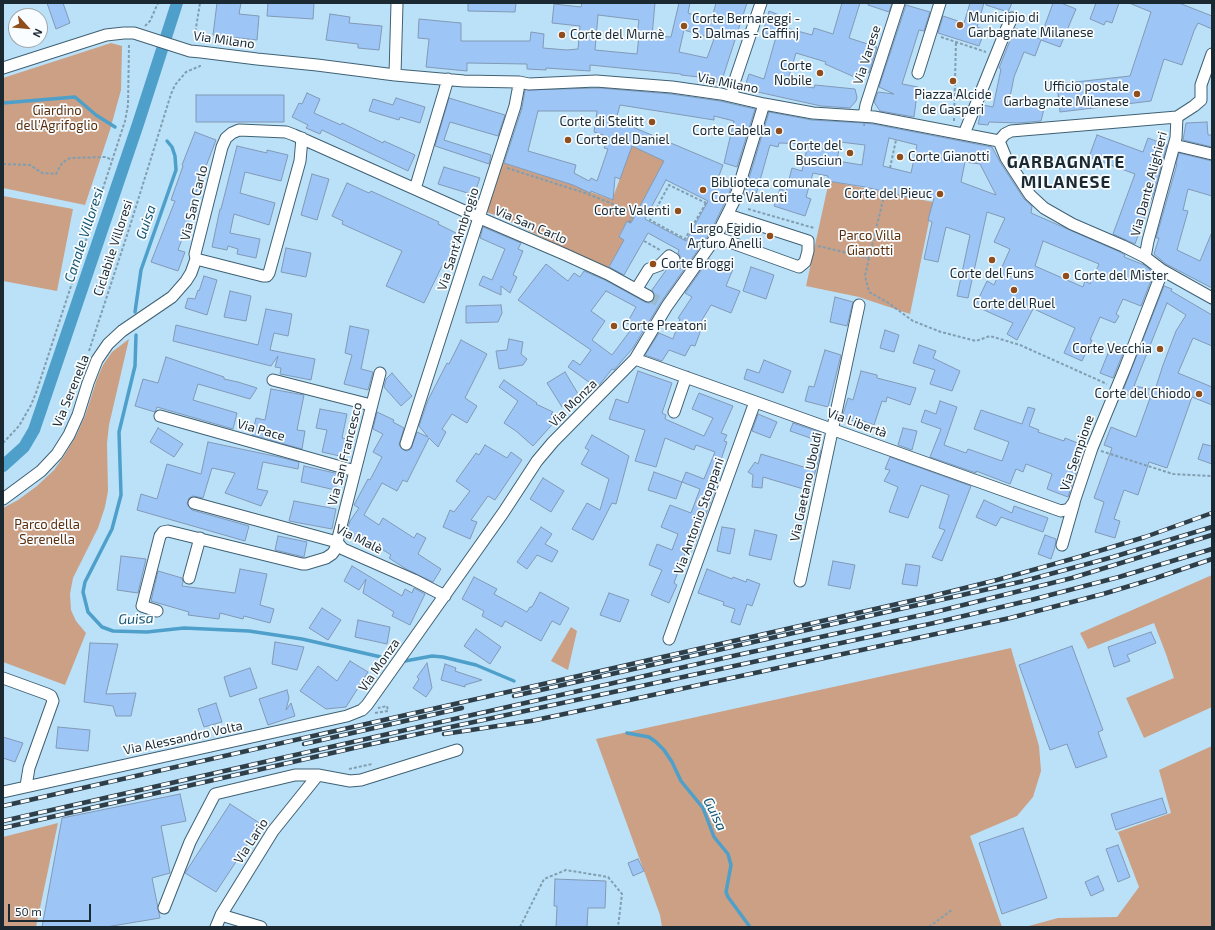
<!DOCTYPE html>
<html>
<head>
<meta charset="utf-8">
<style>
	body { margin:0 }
	#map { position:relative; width:1215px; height:930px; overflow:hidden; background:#bbe1f8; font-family:"Exo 2",sans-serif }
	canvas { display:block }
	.frame { position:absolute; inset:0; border:4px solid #1b2932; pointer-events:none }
	.north { position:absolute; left:8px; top:8px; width:40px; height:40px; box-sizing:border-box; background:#f9fdff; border:1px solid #a0a8ad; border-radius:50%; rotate:117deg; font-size:11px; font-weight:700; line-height:16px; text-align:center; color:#1b2932 }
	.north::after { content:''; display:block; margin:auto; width:14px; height:18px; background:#8f4e1b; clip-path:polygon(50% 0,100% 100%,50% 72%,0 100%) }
	.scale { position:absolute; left:8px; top:904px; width:83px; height:18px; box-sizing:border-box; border:2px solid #1b2932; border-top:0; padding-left:5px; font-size:12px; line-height:14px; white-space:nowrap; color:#1b2932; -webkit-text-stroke:3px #f9fdff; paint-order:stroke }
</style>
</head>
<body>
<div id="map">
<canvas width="1215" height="930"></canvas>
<div class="frame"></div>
<div class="north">N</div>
<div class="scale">50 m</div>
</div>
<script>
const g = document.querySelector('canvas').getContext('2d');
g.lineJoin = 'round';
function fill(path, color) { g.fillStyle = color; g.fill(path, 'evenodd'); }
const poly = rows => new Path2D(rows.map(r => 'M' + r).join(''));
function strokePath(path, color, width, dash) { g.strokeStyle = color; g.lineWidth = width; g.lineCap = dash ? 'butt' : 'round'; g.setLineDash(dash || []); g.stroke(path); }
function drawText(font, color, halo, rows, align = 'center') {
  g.font = font + ' "Exo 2",sans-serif'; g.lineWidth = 3.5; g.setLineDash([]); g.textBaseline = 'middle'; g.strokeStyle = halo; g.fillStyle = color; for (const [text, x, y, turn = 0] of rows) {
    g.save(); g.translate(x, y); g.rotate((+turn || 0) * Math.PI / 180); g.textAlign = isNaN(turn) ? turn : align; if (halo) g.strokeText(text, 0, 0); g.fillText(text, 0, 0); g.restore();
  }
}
fill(poly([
	[111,43,122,46,121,90,110,130,85,205,3,188,3,78],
	[632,146,664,161,631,223,627,222,619,236,624,240,607,270,501,217,486,212,500,162,570,184,612,200],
	[829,181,933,202,910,314,859,297,806,286],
	[3,196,73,209,57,291,3,281],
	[129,339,109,425,107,443,108,491,105,507,98,528,73,578,70,594,71,610,76,621,86,633,65,685,3,662,3,508,18,500,37,486,54,470,64,456,76,436,85,416,97,379,103,365,112,352],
	[1212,575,1212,707,1144,738,1126,698,1174,678,1166,654,1154,623,1088,649,1080,633],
	[571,627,577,631,568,670,551,661],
	[1011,648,1039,746,1041,771,1033,797,1017,816,970,836,1002,927,662,927,660,915,596,739],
	[1212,746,1212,927,1025,927,1058,918,1117,917,1139,887,1118,832,1171,813,1159,770],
	[58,823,36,927,3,927,3,837]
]), '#cba084');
strokePath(poly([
	[3,103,75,97,96,115,115,127],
	[135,312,141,270,176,170,175,156,172,147,167,141],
	[136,335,135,366,119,432,121,495,112,529,85,582,83,592,88,612,102,627,113,631,147,632,184,628,249,631,302,639,381,657],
	[405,661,432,656,443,657,476,665,514,681],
	[627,733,649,737,656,742,664,750,672,762,681,781,703,808,714,837,728,854,731,865,726,892,728,897,750,927]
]), '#4ea0cb', 3.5);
strokePath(poly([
	[3,466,24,447,34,430,138,124,177,3]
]), '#4ea0cb', 12);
const building = poly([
	[47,3,63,3,70,23,56,29,47,3],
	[217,3,241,3,239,14,259,16,257,40,213,35,217,3],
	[268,3,314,3,313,19,267,16,268,3],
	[468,3,516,3,515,12,468,11,468,3],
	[582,3,655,3,652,36,671,37,679,3,690,3,688,13,711,21,716,3,747,3,721,83,699,77,681,75,681,74,590,65,590,71,546,68,546,70,527,69,527,64,467,63,467,71,426,67,429,39,418,38,419,19,461,23,461,41,530,41,531,32,544,34,543,48,567,50,578,49,580,26,552,23,554,4,581,7,582,3],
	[598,15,639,20,637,35,639,35,637,54,595,50,598,15],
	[684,30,714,39,707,58,679,52,684,30],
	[842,3,860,3,849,38,877,47,869,73,861,70,859,79,825,64,826,62,796,53,787,83,814,88,815,85,855,89,857,97,856,101,850,108,821,106,744,89,749,74,764,79,776,37,763,32,769,11,787,18,783,27,812,35,814,28,833,34,842,3],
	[868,3,892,3,889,12,868,5,868,3],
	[970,3,984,3,977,27,985,30,979,46,938,33,943,16,964,23,970,3],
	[986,3,1012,3,1008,12,986,5,986,3],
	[1053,3,1061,3,1076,9,1060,47,1041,40,1035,56,1024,52,1014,77,1009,102,1045,105,1041,121,1019,123,989,122,988,125,978,124,983,105,993,107,1001,69,999,68,1015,28,1040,39,1053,3],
	[1096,3,1119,3,1112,23,1106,21,1104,25,1090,19,1096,3],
	[1129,3,1179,3,1212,16,1212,29,1198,23,1194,31,1182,65,1164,59,1151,101,1060,112,1057,84,1130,76,1151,12,1129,3],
	[906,5,930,12,924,31,919,30,902,84,918,87,914,117,880,111,874,102,878,92,894,94,879,87,906,5],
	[330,14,350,17,349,23,382,26,379,50,358,48,358,44,326,40,330,14],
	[599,88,671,94,720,101,755,109,737,167,724,163,734,121,714,116,714,120,620,105,616,120,723,165,717,181,731,188,728,196,710,233,661,302,633,348,614,370,612,369,597,388,568,367,573,360,580,365,591,350,518,300,546,264,568,281,574,273,580,277,584,271,605,280,645,302,649,303,652,302,655,296,652,290,669,266,670,265,677,265,680,262,680,256,678,253,679,250,648,233,624,275,609,267,624,240,619,237,627,221,631,223,664,161,632,146,620,179,615,177,613,200,591,191,590,193,573,185,504,163,522,108,525,90,599,88],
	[538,111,597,111,594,132,609,137,604,148,608,149,597,181,591,178,589,181,574,173,576,165,528,151,538,111],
	[666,180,708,201,686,241,645,219,666,180],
	[606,291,636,307,627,323,633,327,612,355,592,340,605,321,591,311,606,291],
	[307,93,320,99,314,113,341,125,342,123,383,143,384,141,415,155,408,171,322,130,320,134,306,128,308,125,292,117,299,103,302,104,307,93],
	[196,95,284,95,284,122,196,122,196,95],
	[396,98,425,107,420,123,400,117,399,120,369,111,373,99,393,105,396,98],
	[449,98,505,115,498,136,450,122,444,140,491,155,489,164,435,146,449,98],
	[769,112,812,120,864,123,864,126,865,123,873,124,992,147,1000,162,1024,199,1032,206,1031,213,1120,252,1125,255,1124,257,1144,265,1154,273,1141,306,1123,299,1116,314,1119,316,1115,323,1100,317,1090,340,1092,340,1082,361,1064,353,1075,328,1034,309,1033,309,1017,340,1007,334,1013,323,975,306,987,281,994,285,1010,249,994,242,1005,218,987,212,968,298,957,296,970,235,946,227,938,262,924,259,932,222,928,220,934,198,909,194,908,197,865,187,828,181,828,176,813,173,806,197,811,199,805,216,774,206,780,189,786,191,792,168,802,171,808,144,779,143,778,147,770,145,755,198,744,195,769,112],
	[889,138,917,145,911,173,883,166,889,138],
	[840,142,865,145,862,165,837,161,840,142],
	[965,162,980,164,996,195,961,182,965,162],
	[1043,241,1099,264,1090,284,1085,281,1083,287,1035,266,1043,241],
	[1207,122,1208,135,1212,135,1212,147,1183,140,1186,123,1207,122],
	[195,132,216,140,186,219,189,220,178,250,185,252,178,271,151,262,175,201,171,200,183,166,182,165,195,132],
	[1097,135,1143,152,1148,138,1167,145,1155,189,1135,244,1113,234,1135,174,1089,157,1097,135],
	[237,146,267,153,267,150,288,155,281,181,245,172,240,193,275,203,269,225,234,214,230,233,260,239,256,258,237,254,238,249,228,246,227,250,212,247,220,209,221,209,237,146],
	[1179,153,1212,161,1212,196,1188,189,1183,210,1188,211,1177,250,1200,261,1212,232,1212,288,1166,264,1154,254,1159,238,1156,238,1177,164,1176,164,1179,153],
	[444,167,480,178,474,195,438,184,444,167],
	[312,174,329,179,317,220,301,215,312,174],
	[347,183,369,193,371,191,439,222,438,224,460,235,445,267,442,266,424,303,386,286,402,251,342,224,343,221,332,216,347,183],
	[483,227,521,243,518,249,523,251,513,275,517,277,510,293,501,286,501,295,479,285,483,276,492,280,505,249,480,238,483,227],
	[286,248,311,253,306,277,281,272,286,248],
	[709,259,733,269,726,286,740,291,731,313,711,305,699,325,702,327,695,346,691,345,685,356,669,350,662,361,645,355,659,333,673,339,680,319,678,318,692,297,685,293,709,259],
	[751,267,774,275,766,299,743,291,751,267],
	[204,276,217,280,207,315,185,308,188,298,195,299,198,290,199,291,204,276],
	[1164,286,1172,289,1171,291,1212,315,1212,346,1193,338,1178,373,1212,387,1212,405,1192,397,1167,468,1149,462,1138,495,1124,490,1114,519,1120,521,1115,538,1095,532,1104,502,1094,498,1112,448,1104,445,1111,427,1136,437,1150,398,1130,394,1129,395,1122,393,1164,286],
	[1167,303,1186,315,1176,331,1163,365,1155,390,1134,386,1167,303],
	[230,291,251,296,246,321,224,317,230,291],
	[835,297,853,302,847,326,830,322,835,297],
	[501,305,502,313,498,322,466,323,466,306,501,305],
	[266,309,292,314,288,336,274,333,270,350,315,359,311,380,280,374,281,368,275,367,278,356,271,366,173,341,176,325,258,345,266,309],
	[350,326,369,330,361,369,373,372,368,390,344,384,352,355,345,353,350,326],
	[885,330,899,335,894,352,880,348,885,330],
	[509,339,523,342,521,354,527,359,523,365,499,369,496,351,507,350,509,339],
	[461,340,487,354,465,398,477,406,467,423,452,414,442,429,446,432,438,447,429,438,407,482,403,480,397,491,382,483,364,515,379,525,383,518,414,538,417,533,426,538,418,554,441,569,433,582,406,569,389,558,391,555,360,535,357,541,346,534,350,521,359,508,354,505,368,479,370,480,382,457,373,452,383,434,373,429,377,412,394,420,393,422,404,428,399,445,404,450,407,451,411,449,417,432,428,437,419,426,428,400,447,363,449,364,461,340],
	[919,345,936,351,933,358,960,371,952,391,930,384,935,370,913,363,919,345],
	[1111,346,1124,351,1113,378,1100,373,1111,346],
	[825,350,841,355,828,407,805,401,809,386,814,387,825,350],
	[166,357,224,377,224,379,238,382,257,388,250,399,198,384,193,400,237,413,233,429,157,407,155,412,135,406,143,379,158,383,166,357],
	[764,360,791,371,783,393,744,379,747,369,759,373,764,360],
	[638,371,672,383,662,413,666,415,665,419,704,436,713,418,692,409,699,393,733,406,721,433,727,435,724,441,727,442,719,466,722,467,714,490,715,490,692,551,687,548,674,583,677,585,669,603,651,595,662,570,649,565,657,544,672,550,678,534,661,527,670,505,691,513,700,489,682,482,686,472,704,479,715,452,696,445,694,450,665,438,656,467,635,461,645,430,609,419,616,399,628,403,638,371],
	[861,371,877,375,877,378,916,388,910,405,887,397,886,402,882,401,874,425,858,419,857,422,842,417,848,398,853,400,861,371],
	[565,372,580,397,562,407,547,383,565,372],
	[392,373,412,396,401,406,384,387,386,379,392,373],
	[504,380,537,403,536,404,553,412,551,414,557,419,533,446,516,431,504,423,518,401,499,387,504,380],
	[271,389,304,395,297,430,305,431,302,449,252,435,256,418,265,420,271,389],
	[940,401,957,407,944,445,966,453,968,449,1002,461,1009,442,974,429,981,410,1022,424,1028,407,1035,409,1029,426,1039,430,1038,432,1064,441,1065,438,1085,446,1068,497,1047,489,1052,474,1026,464,1023,472,1016,469,1010,484,976,471,976,473,930,457,941,429,921,422,925,410,936,414,940,401],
	[320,409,347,414,342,438,347,439,344,457,322,452,327,430,316,428,320,409],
	[758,414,777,422,770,438,752,431,758,414],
	[793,423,822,433,819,441,790,431,793,423],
	[158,428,183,444,174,457,150,442,158,428],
	[903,428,917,431,912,450,898,445,903,428],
	[592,435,629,456,616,504,612,503,593,540,572,529,587,503,600,510,609,479,581,464,589,450,585,448,592,435],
	[208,442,279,457,299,462,298,469,263,462,257,489,268,491,261,506,225,493,235,473,212,468,203,498,193,496,189,498,187,504,192,510,249,526,245,541,137,510,141,494,157,499,167,464,201,474,208,442],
	[1203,444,1212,446,1212,464,1198,459,1203,444],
	[485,445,507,458,511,452,522,460,495,500,488,496,471,520,477,522,470,539,443,527,450,510,454,512,470,491,456,481,476,453,479,455,485,445],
	[812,448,821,451,810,491,763,477,762,488,752,487,753,475,748,472,755,462,758,464,761,454,807,468,812,448],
	[890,457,971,486,942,561,932,557,945,530,939,528,949,495,921,485,908,518,889,512,898,487,884,481,890,470,885,469,890,457],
	[304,466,339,474,335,490,301,482,304,466],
	[654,472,682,482,676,499,648,490,654,472],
	[543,478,564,491,551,512,530,499,543,478],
	[984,500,1012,513,1014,506,1048,518,1043,532,1001,517,996,526,976,517,984,500],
	[294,501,336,509,332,529,289,521,294,501],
	[541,527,552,534,545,544,558,551,552,562,537,555,527,569,517,562,541,527],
	[722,527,735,529,730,554,717,551,722,527],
	[755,530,777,535,771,560,749,555,755,530],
	[1045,535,1056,539,1055,547,1051,559,1038,554,1045,535],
	[278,536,307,542,304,557,275,550,278,536],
	[121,556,146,559,138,593,117,590,121,556],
	[833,561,855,565,850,589,828,585,833,561],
	[906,564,920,566,917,586,902,584,906,564],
	[352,566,402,596,405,589,412,593,414,588,425,594,410,625,392,616,394,612,363,593,366,579,359,590,344,581,352,566],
	[240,569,267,574,260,605,274,609,270,623,244,616,243,619,220,613,219,619,188,615,189,612,151,601,158,571,182,578,183,582,182,586,235,593,240,569],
	[707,569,732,579,733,577,746,582,747,579,760,584,752,606,747,604,740,625,731,622,735,609,723,605,724,602,698,593,707,569],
	[474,577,497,589,494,594,527,612,530,607,532,607,540,592,569,608,560,625,552,621,541,641,505,621,502,627,482,616,484,611,462,599,474,577],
	[609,593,629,600,620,622,600,615,609,593],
	[322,608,341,620,328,640,309,628,322,608],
	[358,620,390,627,387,644,355,637,358,620],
	[476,629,501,647,490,664,464,646,476,629],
	[1151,632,1156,643,1127,655,1130,661,1114,667,1108,647,1151,632],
	[275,642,304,647,297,670,272,664,275,642],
	[90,643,118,644,106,694,136,693,131,716,116,716,113,706,84,702,90,643],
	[1072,646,1103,730,1098,732,1107,757,1076,768,1067,744,1050,750,1019,665,1072,646],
	[350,661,368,672,346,707,326,709,300,691,318,666,337,681,350,661],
	[427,663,432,688,426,697,413,688,419,679,417,677,427,663],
	[445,664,456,668,455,671,482,680,465,685,465,687,441,680,445,664],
	[250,668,257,688,230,697,224,677,250,668],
	[287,690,289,698,286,710,291,703,295,716,268,725,259,699,287,690],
	[216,703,222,722,204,727,198,709,216,703],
	[58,727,90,730,88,751,56,748,58,727],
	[3,737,23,743,15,762,3,758,3,737],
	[180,794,186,821,161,826,170,873,152,878,160,918,106,927,42,927,62,818,180,794],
	[1162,798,1167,813,1116,830,1111,814,1162,798],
	[230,804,261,824,216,892,185,873,230,804],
	[1023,828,1047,898,1002,914,979,843,1023,828],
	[1118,845,1130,877,1118,882,1106,849,1118,845],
	[638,859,644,871,633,876,628,863,638,859],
	[1098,876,1104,890,1091,896,1085,882,1098,876],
	[555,879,606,881,605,908,588,908,587,927,556,927,557,906,554,906,555,879]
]);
fill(building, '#9dc5f6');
strokePath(building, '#8199b6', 1);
strokePath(poly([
	[674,259,689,268],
	[648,296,665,304]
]), '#9bbcd0', 11, [11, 5.5]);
const minor = poly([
	[3,68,106,35,124,33,134,33,190,51,201,52,257,59,317,65,395,75,464,81,519,82,529,84,596,81,672,87,721,94,764,104,813,113,874,117,999,141],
	[918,73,940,3],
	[395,75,397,3],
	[732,96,734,83,761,3],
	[1201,100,1201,85,1212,54],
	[864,116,866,105,899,3],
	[964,134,1006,30,1012,18],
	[302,138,300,161,269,273,267,276,263,276,196,259,195,254,222,147,226,138,232,133,239,130,286,132,294,135,480,218,564,254,608,274,648,296],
	[999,141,1006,158,1030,195,1044,208,1072,224,1123,246,1145,257,1162,270,1212,298],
	[999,141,1005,134,1011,131,1177,117,1194,106,1201,100],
	[1174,145,1212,154],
	[415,189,448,79],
	[716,237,799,267,805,262,808,251,808,241,728,215],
	[1145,257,1148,241,1176,138,1177,117],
	[639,285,649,269,660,265,669,256,674,259],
	[635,359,1061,511,1069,509,1074,502,1092,448,1125,368,1159,280,1162,270],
	[273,380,371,405],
	[674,412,686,377],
	[160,416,355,471],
	[406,444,515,106,518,90,519,82],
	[3,499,41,471,57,454,69,435,78,415,88,383,97,360,108,344,122,331,172,297,186,281,191,273,196,259],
	[194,503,337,542,343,549,414,580,445,596],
	[1062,545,1074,503],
	[189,578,200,538],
	[800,581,859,305],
	[157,611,142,606,160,536,163,532,168,531,302,564,306,564,326,558,332,554,335,550,337,542,380,373],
	[669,639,755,402],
	[3,678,47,694,51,696,53,701,29,768,26,786],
	[3,792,347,716,362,710,367,705,503,513,537,461,553,442,635,359,667,306,716,237,735,199,764,104],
	[164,908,190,842,215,794,295,775,318,775,350,781,361,780,457,750],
	[221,915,261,927],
	[216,927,221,915,273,831,318,775]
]);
strokePath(minor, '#3f6174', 13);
strokePath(poly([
	[145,26,150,21,158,3],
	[941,37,986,52],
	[197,41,195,34,200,3],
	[954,121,956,41],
	[3,164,30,165,42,173,56,174,62,163,70,158,106,157,112,160],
	[507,168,585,193,636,213],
	[890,168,896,140],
	[706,203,685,239,650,220,669,185,706,203,707,203],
	[748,209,814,228],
	[629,223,634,212],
	[644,241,660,250],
	[818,246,869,258,885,192],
	[869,258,865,276,869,292,887,302,913,321,941,332,976,341,990,336,1020,345,1107,384],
	[89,351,129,229,171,94,175,85,186,72,200,66,200,63],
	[3,443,19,426,31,405,36,393,125,121,128,105,129,44],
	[1101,451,1173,474,1212,476],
	[375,713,388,711,387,706,378,708],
	[349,769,372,764],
	[520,927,544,879,566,870,608,877,622,894,618,927],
	[929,927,953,909]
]), '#809eb0', 2, [3, 2]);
strokePath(minor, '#fff', 11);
const rail = poly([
	[514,696,1024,581,1113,557,1212,527],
	[444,734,531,721,569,713,1010,618,1103,594,1153,579,1212,559],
	[304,744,462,708],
	[3,806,928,597,997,580,1079,557,1145,537,1212,513],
	[3,821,733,656,931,613,1072,578,1212,535],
	[3,828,367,745,934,623,1031,600,1119,577,1212,549]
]);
strokePath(rail, '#2e3f4a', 4.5);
strokePath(rail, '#f9fdff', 3, [9]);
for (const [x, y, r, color] of [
	[960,25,4,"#8f4e1b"],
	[684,26,4,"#8f4e1b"],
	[562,35,4,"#8f4e1b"],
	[820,73,4,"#8f4e1b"],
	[953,81,4,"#8f4e1b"],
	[1137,94,4,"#8f4e1b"],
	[652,122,4,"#8f4e1b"],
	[779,131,4,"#8f4e1b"],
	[568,140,4,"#8f4e1b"],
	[850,153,4,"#8f4e1b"],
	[900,157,4,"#8f4e1b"],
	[703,190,4,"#8f4e1b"],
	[940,194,4,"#8f4e1b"],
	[678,211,4,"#8f4e1b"],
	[770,236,4,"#8f4e1b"],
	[992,260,4,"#8f4e1b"],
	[653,264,4,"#8f4e1b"],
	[1066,276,4,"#8f4e1b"],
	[1014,290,4,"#8f4e1b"],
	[614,326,4,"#8f4e1b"],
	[1160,349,4,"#8f4e1b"],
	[1199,394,4,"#8f4e1b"]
]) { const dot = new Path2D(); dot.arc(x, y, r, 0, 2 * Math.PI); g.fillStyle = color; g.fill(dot); strokePath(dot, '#f9fdff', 1.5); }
drawText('13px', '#1b2932', '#f9fdff', [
	["Municipio di",968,18,"left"],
	["Garbagnate Milanese",968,33,"left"],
	["Corte Bernareggi -",692,19,"left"],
	["S. Dalmas - Caffinj",692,34,"left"],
	["Corte del Murnè",570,35,"left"],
	["Corte",812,66],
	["Nobile",812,81],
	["Ufficio postale",1129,87],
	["Garbagnate Milanese",1129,102],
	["Piazza Alcide",953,95,"center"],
	["de Gasperi",953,110,"center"],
	["Corte di Stelitt",644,122],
	["Corte Cabella",771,131],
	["Corte del Daniel",576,140,"left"],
	["Corte del",842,146],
	["Busciun",842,161],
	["Corte Gianotti",908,157,"left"],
	["Biblioteca comunale",711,183,"left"],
	["Corte Valenti",711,198,"left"],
	["Corte del Pieuc",932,194],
	["Corte Valenti",670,211],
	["Largo Egidio",762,229],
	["Arturo Anelli",762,244],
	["Corte Broggi",661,264,"left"],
	["Corte del Funs",992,274,"center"],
	["Corte del Mister",1074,276,"left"],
	["Corte del Ruel",1014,304,"center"],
	["Corte Preatoni",622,326,"left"],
	["Corte Vecchia",1152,349],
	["Corte del Chiodo",1191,394]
], 'right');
drawText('13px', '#1b2932', '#f9fdff', [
	["Via Milano",224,40,8],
	["Via Varese",867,55,-72],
	["Via Milano",728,83,11],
	["Via Dante Alighieri",1149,184,-75],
	["Via San Carlo",194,203,-76],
	["Via San Carlo",531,225,23],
	["Via Sant'Ambrogio",458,239,-72],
	["Ciclabile Villoresi",113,248,-72],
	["Via Serenella",71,391,-68],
	["Via Monza",573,403,-45],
	["Via Libertà",857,423,20],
	["Via Pace",261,430,16],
	["Via Sempione",1077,453,-71],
	["Via San Francesco",345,454,-76],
	["Via Gaetano Uboldi",806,487,-78],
	["Via Antonio Stoppani",699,516,-70],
	["Via Malè",359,539,26],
	["Via Monza",379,665,-55],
	["Via Alessandro Volta",183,738,-12],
	["Via Lario",251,841,-57]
]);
drawText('13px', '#5c2f0c', '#f9fdff', [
	["Giardino",57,111],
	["dell'Agrifoglio",57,126],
	["Parco Villa",870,236],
	["Gianotti",870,251],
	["Parco della",47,525],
	["Serenella",47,540]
]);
drawText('italic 14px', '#145572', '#f9fdff', [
	["Guisa",146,222,-71],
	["Canale Villoresi",84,235,-72],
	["Guisa",136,619,-2],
	["Guisa",715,814,64]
]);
g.letterSpacing = '1px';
drawText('bold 17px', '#1b2932', '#f9fdff', [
	["GARBAGNATE",1066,162],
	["MILANESE",1066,182]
]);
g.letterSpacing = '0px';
</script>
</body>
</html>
